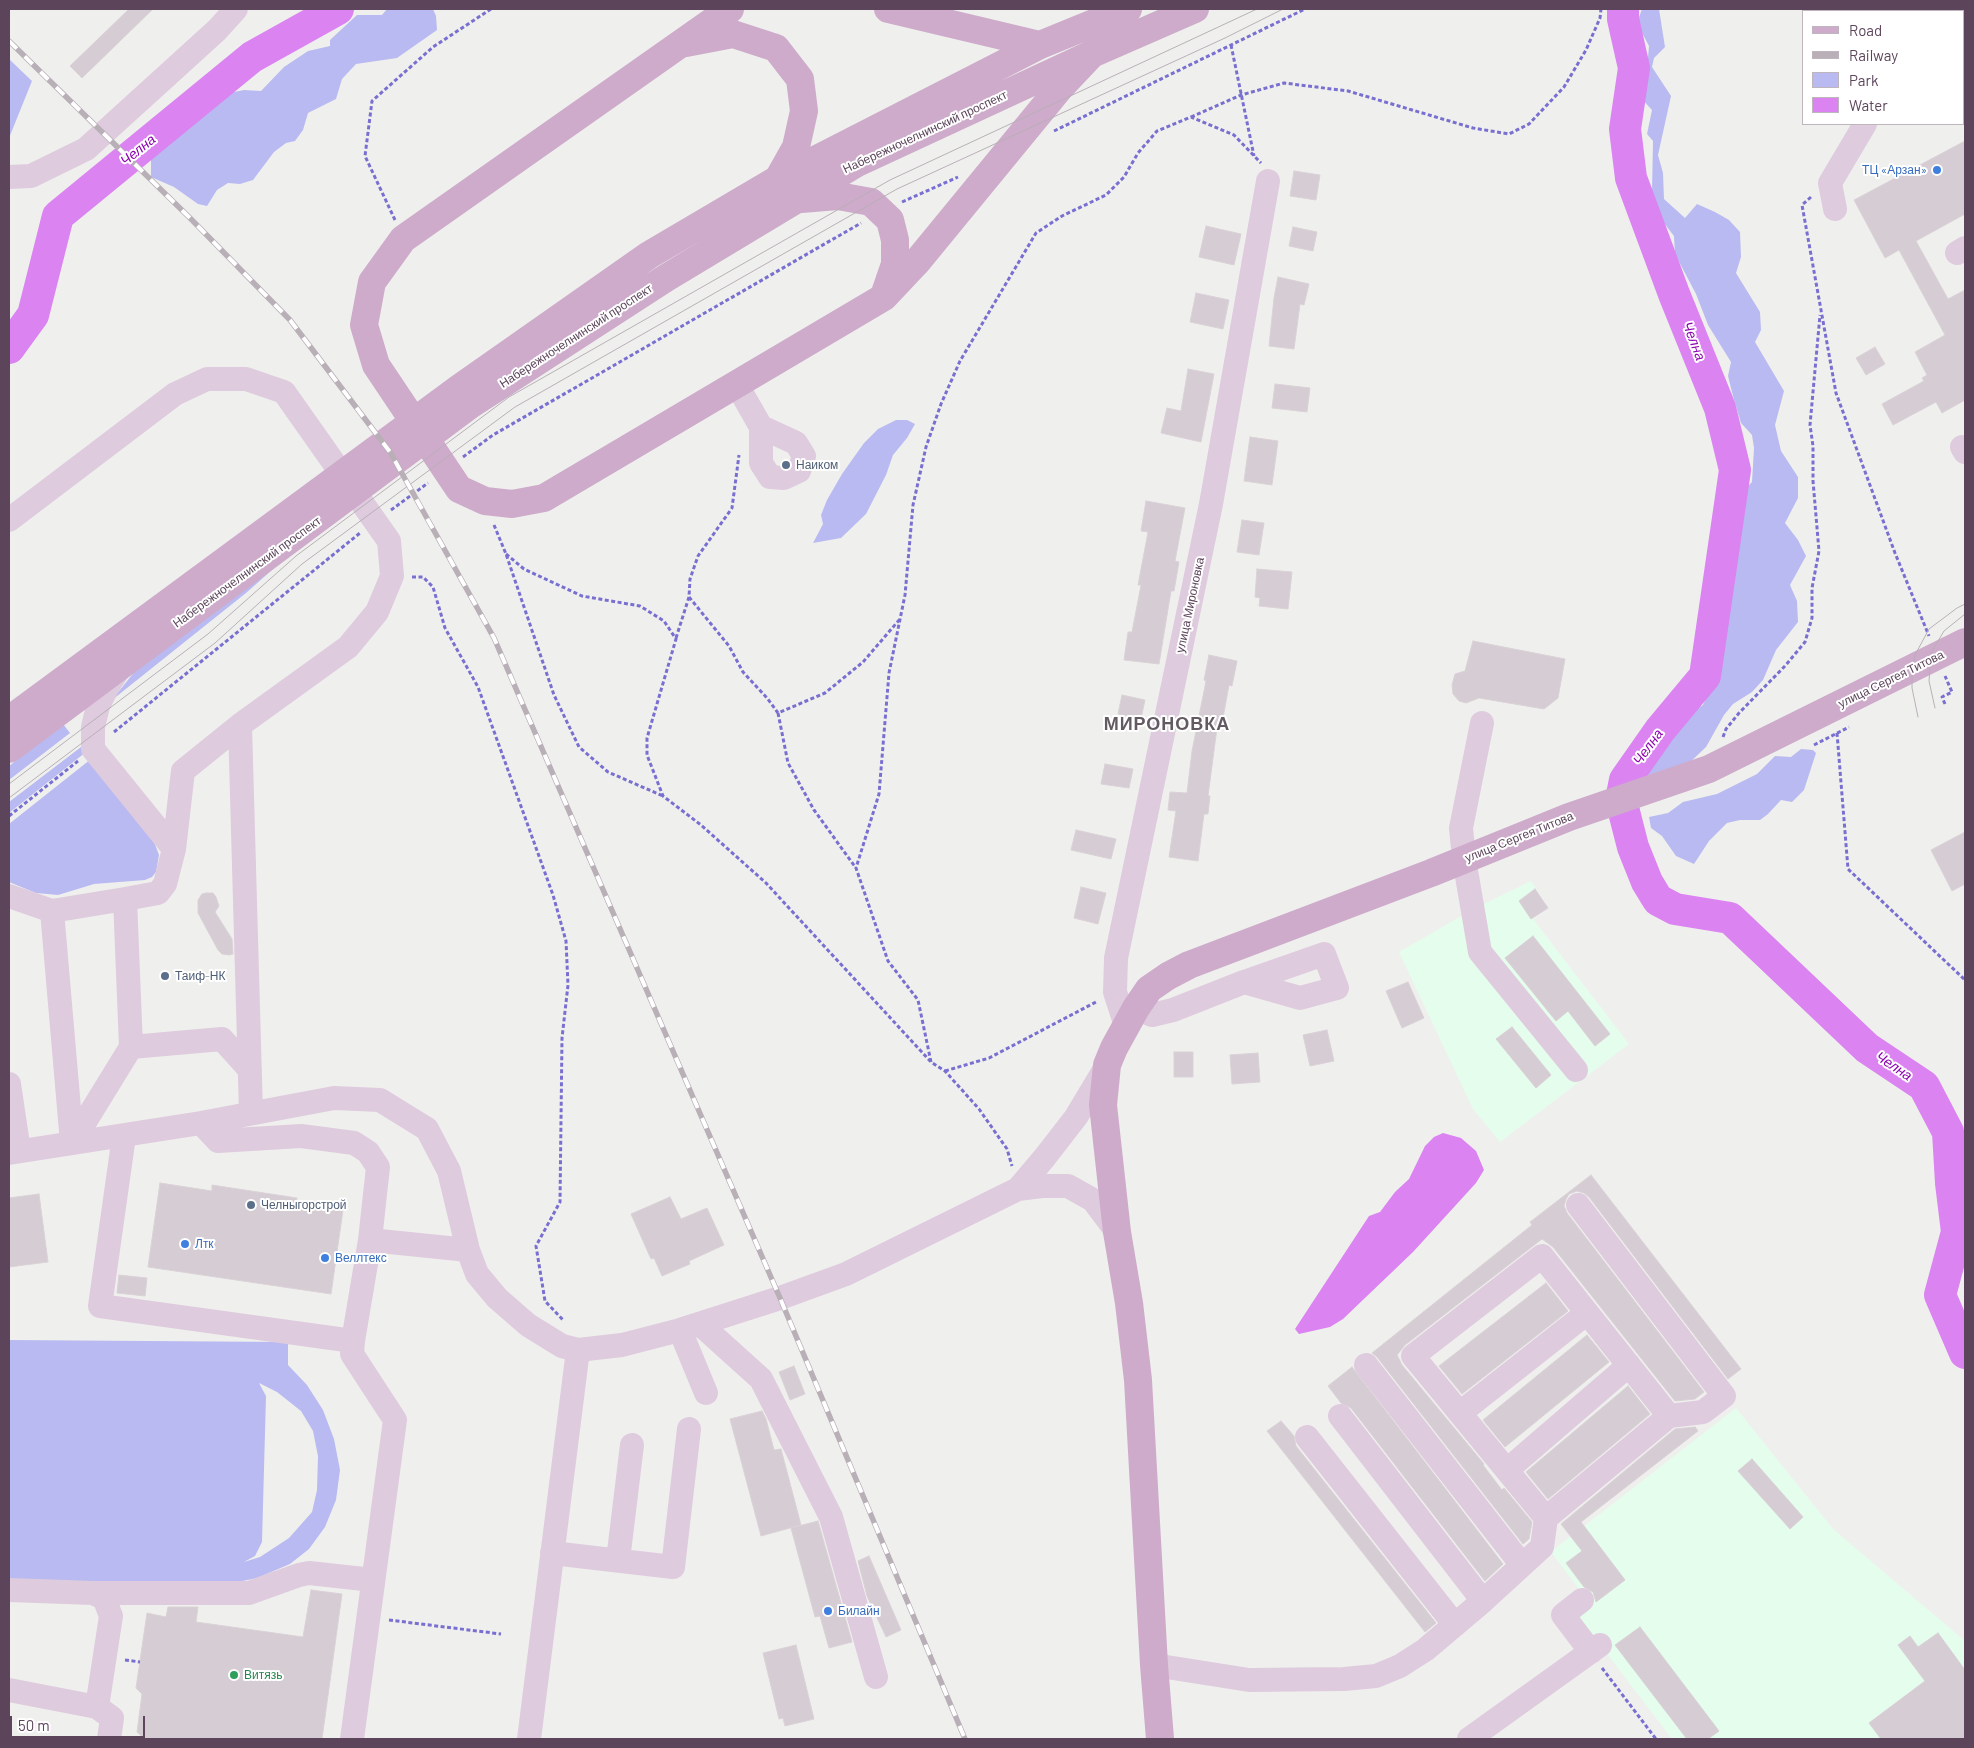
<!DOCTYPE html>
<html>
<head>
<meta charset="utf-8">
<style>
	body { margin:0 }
	#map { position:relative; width:1974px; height:1748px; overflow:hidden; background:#eff0ed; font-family:Barlow,sans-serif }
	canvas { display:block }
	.frame { position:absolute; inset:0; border:10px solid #5c455b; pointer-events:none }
	.legend { position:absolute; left:1802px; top:10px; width:162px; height:115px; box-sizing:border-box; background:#fff; border:1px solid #beb5bd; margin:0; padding:6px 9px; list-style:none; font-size:15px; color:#5c455b }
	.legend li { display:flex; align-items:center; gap:10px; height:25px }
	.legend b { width:25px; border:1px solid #beb5bd }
	.scale { position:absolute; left:10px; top:1716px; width:135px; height:22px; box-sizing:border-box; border:2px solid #5c455b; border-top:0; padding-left:6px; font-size:15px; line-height:18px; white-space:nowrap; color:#5c455b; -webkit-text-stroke:4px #fff; paint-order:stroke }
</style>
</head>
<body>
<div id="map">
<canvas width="1974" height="1748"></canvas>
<div class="frame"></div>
<ul class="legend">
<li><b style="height:6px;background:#ceabcb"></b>Road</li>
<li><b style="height:6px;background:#b8afb7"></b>Railway</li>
<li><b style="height:14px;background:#b9baf1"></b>Park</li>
<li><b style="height:14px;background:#da83f1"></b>Water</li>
</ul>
<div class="scale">50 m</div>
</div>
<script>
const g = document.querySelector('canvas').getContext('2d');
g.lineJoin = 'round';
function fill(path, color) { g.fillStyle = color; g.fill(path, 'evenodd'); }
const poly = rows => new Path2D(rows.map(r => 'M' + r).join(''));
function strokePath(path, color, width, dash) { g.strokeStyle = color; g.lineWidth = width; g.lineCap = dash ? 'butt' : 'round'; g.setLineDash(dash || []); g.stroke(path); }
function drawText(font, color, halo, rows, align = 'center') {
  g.font = font + ' Barlow,sans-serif'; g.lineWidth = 4; g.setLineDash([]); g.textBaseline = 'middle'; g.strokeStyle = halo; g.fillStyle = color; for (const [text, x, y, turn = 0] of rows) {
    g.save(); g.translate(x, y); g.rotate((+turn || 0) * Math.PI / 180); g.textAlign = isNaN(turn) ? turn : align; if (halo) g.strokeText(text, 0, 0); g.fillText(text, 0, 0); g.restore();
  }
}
fill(poly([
	[1531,881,1548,908,1533,919,1629,1044,1500,1142,1473,1109,1399,952,1472,910],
	[1736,1408,1833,1529,1965,1641,1965,1739,1672,1739,1579,1617,1593,1607,1551,1552]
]), '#e5fdec');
fill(poly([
	[387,9,433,9,436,16,437,30,397,58,356,64,342,79,336,99,308,113,303,130,295,141,286,143,274,152,253,180,240,184,228,183,217,190,207,206,198,204,174,187,151,177,151,157,207,114,229,93,244,90,261,91,284,67,308,51,330,46,330,40,357,15,382,15],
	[1642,9,1659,9,1665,47,1654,58,1652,67,1671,96,1658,155,1663,173,1664,199,1685,218,1697,204,1715,212,1729,220,1740,232,1741,257,1736,273,1760,312,1761,330,1755,342,1784,391,1775,425,1781,451,1798,477,1798,498,1785,523,1798,540,1806,556,1790,585,1797,601,1798,622,1776,650,1763,680,1752,692,1733,704,1724,715,1706,747,1682,770,1661,781,1647,774,1653,762,1689,714,1703,705,1709,691,1715,683,1720,636,1735,568,1739,495,1752,482,1754,448,1752,435,1741,423,1733,396,1728,376,1731,362,1708,325,1696,294,1675,254,1674,236,1657,214,1652,191,1653,141,1647,134,1652,110,1640,97,1641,86,1647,70,1649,46,1641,31,1638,20],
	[9,59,32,81,9,138],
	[896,420,907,420,915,424,907,438,893,455,886,475,866,514,841,538,813,543,823,524,821,515,827,500,842,474,864,443,878,429],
	[318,529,246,593,112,700,139,666],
	[63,724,70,733,9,780,9,766],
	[81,747,86,752,9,813,9,802],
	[1801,749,1813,750,1816,753,1804,790,1792,802,1781,800,1768,814,1760,820,1740,820,1727,823,1709,841,1694,864,1676,856,1662,836,1651,828,1649,817,1668,813,1683,802,1717,794,1757,774,1775,756,1791,757],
	[91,759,153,839,159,855,156,872,152,877,145,880,94,884,58,895,36,893,9,882,9,824],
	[9,1340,288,1342,288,1365,307,1385,323,1410,334,1439,340,1470,336,1500,325,1527,309,1549,290,1564,257,1578,228,1584,9,1582],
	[259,1383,277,1392,301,1411,313,1431,318,1456,317,1490,312,1512,289,1538,260,1557,244,1562,255,1556,262,1542,266,1396]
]), '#b9baf1');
fill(poly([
	[1443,1133,1461,1138,1476,1151,1484,1170,1476,1183,1413,1252,1343,1319,1330,1327,1299,1334,1295,1329,1369,1216,1380,1212,1395,1192,1409,1179,1425,1146,1434,1137]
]), '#da83f1');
strokePath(poly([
	[1623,9,1623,19,1634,68,1625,129,1631,178,1674,294,1720,408,1735,470,1705,676,1660,730,1625,780,1621,800,1633,847,1647,882,1658,900,1675,909,1730,918,1867,1048,1924,1086,1948,1132,1951,1183,1957,1232,1940,1295,1965,1353],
	[9,348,33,315,58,216,252,57,338,9]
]), '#da83f1', 32);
const building = poly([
	[129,9,153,9,82,78,70,66,129,9],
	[1965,141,1965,214,1916,241,1948,299,1965,290,1965,400,1942,413,1936,402,1893,425,1882,404,1924,381,1922,378,1927,375,1915,352,1945,335,1899,250,1885,258,1854,200,1965,141],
	[1294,171,1320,175,1316,200,1290,196,1294,171],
	[1206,226,1241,234,1234,265,1199,257,1206,226],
	[1293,227,1317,232,1313,251,1289,246,1293,227],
	[1278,277,1309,284,1304,305,1300,304,1294,349,1269,346,1274,298,1278,277],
	[1196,293,1229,300,1223,329,1190,322,1196,293],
	[1875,347,1885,364,1866,375,1856,358,1875,347],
	[1188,369,1214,374,1201,442,1161,433,1167,408,1181,411,1188,369],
	[1275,384,1310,388,1307,412,1272,408,1275,384],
	[1250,437,1278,441,1272,485,1244,481,1250,437],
	[1146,501,1185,508,1175,561,1179,562,1174,591,1171,591,1159,664,1124,660,1128,632,1132,632,1141,585,1138,585,1148,532,1141,531,1146,501],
	[1242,520,1264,523,1259,555,1237,552,1242,520],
	[1257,569,1292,572,1288,609,1259,606,1260,598,1255,597,1257,569],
	[1473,641,1565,659,1558,698,1544,709,1479,698,1466,703,1459,701,1453,694,1452,685,1455,674,1465,671,1473,641],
	[1209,655,1237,661,1232,686,1229,685,1221,729,1217,728,1208,796,1210,796,1208,814,1204,814,1198,861,1169,857,1176,811,1168,810,1170,792,1187,793,1192,751,1206,681,1204,680,1209,655],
	[1122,695,1145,700,1141,719,1118,714,1122,695],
	[1105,764,1133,769,1129,788,1101,784,1105,764],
	[1076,830,1116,839,1111,859,1071,850,1076,830],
	[1965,832,1965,884,1952,891,1931,850,1965,832],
	[1081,887,1106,893,1098,924,1074,918,1081,887],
	[1535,889,1548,908,1531,919,1519,901,1535,889],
	[206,893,213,893,216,897,219,906,215,912,232,939,233,954,229,955,222,954,218,950,198,913,198,900,202,894,206,893],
	[1533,936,1610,1034,1595,1046,1568,1011,1556,1021,1505,958,1533,936],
	[1408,982,1424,1018,1402,1028,1386,991,1408,982],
	[1512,1027,1551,1075,1536,1088,1496,1039,1512,1027],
	[1327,1030,1334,1061,1310,1066,1303,1035,1327,1030],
	[1174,1052,1193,1052,1193,1077,1174,1077,1174,1052],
	[1258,1053,1260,1082,1232,1084,1230,1055,1258,1053],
	[1591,1175,1741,1369,1728,1379,1589,1197,1584,1193,1577,1191,1569,1194,1566,1199,1564,1206,1567,1213,1704,1392,1695,1399,1675,1401,1553,1247,1542,1239,1405,1345,1397,1355,1402,1365,1484,1464,1483,1465,1502,1490,1504,1488,1532,1522,1529,1539,1523,1544,1377,1357,1372,1353,1532,1225,1530,1222,1591,1175],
	[160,1183,212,1191,212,1185,297,1198,296,1203,343,1210,331,1294,148,1267,160,1183],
	[39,1194,48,1262,9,1267,9,1198,39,1194],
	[670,1197,681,1219,707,1208,724,1245,689,1261,690,1264,662,1276,654,1258,651,1259,631,1214,670,1197],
	[119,1275,147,1278,145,1296,117,1293,119,1275],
	[1546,1283,1568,1311,1462,1394,1439,1366,1546,1283],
	[1587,1335,1609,1362,1505,1447,1483,1420,1587,1335],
	[794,1366,805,1394,790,1400,779,1372,794,1366],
	[1352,1367,1503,1564,1485,1581,1351,1408,1341,1403,1328,1386,1352,1367],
	[1628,1386,1650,1414,1548,1499,1526,1472,1628,1386],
	[762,1411,766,1419,774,1450,781,1449,801,1525,761,1536,730,1419,762,1411],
	[1281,1421,1294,1436,1296,1446,1436,1623,1425,1632,1267,1431,1281,1421],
	[1695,1427,1698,1431,1581,1522,1625,1580,1596,1602,1593,1592,1584,1587,1566,1563,1582,1551,1561,1524,1675,1429,1695,1427],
	[1752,1459,1803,1517,1790,1529,1738,1471,1752,1459],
	[818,1521,852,1642,829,1648,820,1616,815,1617,791,1528,818,1521],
	[869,1556,901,1630,886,1637,867,1596,858,1561,869,1556],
	[311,1590,342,1594,322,1739,145,1739,137,1732,142,1694,136,1688,147,1613,166,1617,168,1607,198,1607,196,1622,303,1637,311,1590],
	[1640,1627,1719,1731,1708,1739,1687,1739,1615,1645,1640,1627],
	[1938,1633,1965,1670,1965,1739,1881,1739,1869,1723,1925,1681,1898,1645,1910,1636,1918,1647,1938,1633],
	[796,1645,814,1719,785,1726,783,1718,779,1719,763,1653,796,1645]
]);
fill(building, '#d6ccd3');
strokePath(building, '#dad1d7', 1);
strokePath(poly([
	[1231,45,1254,156],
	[1191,117,1241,95,1284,83,1348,91,1473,128,1509,134,1529,124,1564,87,1586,50,1600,18,1601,9],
	[1054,131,1305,9],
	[1811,197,1802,205,1836,393,1895,553,1929,636],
	[902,202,958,177],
	[395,220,365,156,372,101,433,47,491,9],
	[463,457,493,435,861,223],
	[391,510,428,483],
	[494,525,506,554,554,695,579,747,608,772,663,796],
	[506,554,524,569,582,596,640,606,664,621,676,639,647,738,647,755,663,796,701,825,766,883,931,1062,945,1071,979,1109,1007,1149,1012,1166],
	[412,577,423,577,433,587,445,628,478,687,553,895,566,941,568,985,562,1038,560,1202,536,1246,545,1301,564,1321],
	[689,597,729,646,743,672,767,698,778,713,825,693,863,662,900,619],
	[676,638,689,597,690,579,698,556,732,508,739,455],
	[1945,704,1942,697,1952,692,1945,676],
	[778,713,788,763,814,810,856,868],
	[114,732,360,533],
	[1837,733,1848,869,1965,980],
	[1723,737,1726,729,1739,713,1785,666,1805,642,1812,618,1812,588,1819,551,1813,481,1813,446,1810,425,1820,315],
	[1814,745,1849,727],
	[9,816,78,761],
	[931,1062,918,1000,888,961,856,868,879,794,889,673,905,595,913,505,926,447,941,404,960,361,1036,233,1062,216,1106,195,1124,177,1138,153,1157,131,1191,117,1234,135,1261,163],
	[945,1071,989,1058,1096,1002],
	[389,1620,501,1634],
	[125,1660,140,1662],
	[1602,1668,1656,1739]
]), '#786fd1', 3, [4, 2.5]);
strokePath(poly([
	[9,177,31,176,86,149,217,30,236,9],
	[1835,209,1830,183,1865,124],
	[1957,253,1965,248],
	[737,385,761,427,761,463,770,477,784,478,799,471,804,456,796,443,761,427],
	[1962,447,1965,452],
	[9,520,175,394,207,379,246,379,284,392,389,541,392,576,377,612,348,647,240,725,251,1113],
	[119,669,108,686,98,706,93,727,93,749,174,849,165,884,158,893,125,899],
	[1482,723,1461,828,1464,859,1480,952,1576,1070],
	[174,849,183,771,240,725],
	[9,896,52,911,125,899,131,1047,72,1143],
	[52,911,72,1143],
	[1136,1008,1152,1015,1173,1010,1244,982,1300,998,1337,988,1324,954,1244,982],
	[1126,1026,1115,992,1116,958,1211,504,1268,181],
	[131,1047,222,1039,250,1070],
	[9,1084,19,1151],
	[201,1123,218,1141,301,1136,354,1143,368,1152,378,1167,370,1240,353,1341,352,1354,395,1420,352,1739],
	[124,1136,100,1306,353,1341],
	[9,1153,201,1123,334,1098,380,1100,427,1129,449,1171,468,1250,477,1274,497,1298,528,1325,562,1346,578,1350,622,1345,680,1330,780,1298,846,1274,1018,1189,1042,1186,1068,1186,1093,1200,1117,1232],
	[1018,1189,1045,1157,1076,1117,1106,1067],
	[1578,1205,1724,1396,1703,1412,1669,1416],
	[370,1240,468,1250],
	[700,1324,761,1379,831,1517,876,1677],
	[680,1330,706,1393],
	[1366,1365,1522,1565],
	[1460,1413,1587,1313],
	[1307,1437,1455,1625],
	[1507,1470,1629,1365],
	[552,1553,673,1567,689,1429],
	[618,1560,632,1445],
	[9,1590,93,1593,104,1598,111,1616,97,1707],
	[93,1593,249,1593,299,1575,309,1573,373,1580],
	[1582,1600,1563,1615,1591,1652],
	[1483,1601,1542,1547,1546,1518,1413,1356,1542,1256,1669,1416,1546,1518],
	[1154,1665,1249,1680,1344,1679,1376,1676,1400,1666,1425,1650,1483,1601,1340,1416],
	[9,1690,97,1707,112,1718,109,1739],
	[529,1739,578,1350],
	[1469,1739,1600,1645]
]), '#dfcbde', 24);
strokePath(poly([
	[730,9,403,239,372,282,364,325,376,365,459,489,485,501,512,504,544,498,884,297,916,263,1058,90,1092,54],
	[888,9,1040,45],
	[686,43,733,34,776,48,800,79,804,111,796,147,778,179],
	[801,199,838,196,871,202,890,220,895,240,895,264,885,293],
	[9,720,458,389,649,255,778,179,1040,45,1128,9],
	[9,749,470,405,666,278,857,163,1092,54,1195,9],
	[1160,1739,1154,1665,1138,1380,1129,1303,1117,1232,1103,1105,1107,1065,1114,1048,1136,1008,1149,989,1168,976,1189,965,1431,873,1569,817,1709,769,1965,642]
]), '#ceabcb', 28);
strokePath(poly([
	[1935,708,1929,681,1931,653,1944,631,1965,614],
	[1918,717,1912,688,1912,668,1915,655,1929,629,1957,608,1965,604],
	[9,784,208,634,296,556,509,397,890,180,1257,9],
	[9,798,215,643,302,564,515,407,897,189,1225,38,1283,9]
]), '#b8afb7', 1);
const rail = poly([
	[9,41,190,218,290,320,390,452,494,638,780,1298,965,1739]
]);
strokePath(rail, '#b8afb7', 5.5);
strokePath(rail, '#fff', 4, [11]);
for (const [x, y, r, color] of [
	[1937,170,5,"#3f7fe0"],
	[786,465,5,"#5c6f8a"],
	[165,976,5,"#5c6f8a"],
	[251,1205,5,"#5c6f8a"],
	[185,1244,5,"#3f7fe0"],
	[325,1258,5,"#3f7fe0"],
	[828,1611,5,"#3f7fe0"],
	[234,1675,5,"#2e9e5b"]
]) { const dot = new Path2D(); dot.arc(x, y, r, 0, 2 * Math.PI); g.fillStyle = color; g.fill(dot); strokePath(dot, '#fff', 2); }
drawText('12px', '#5c455b', '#fff', [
	["Набережночелнинский проспект",925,132,-25],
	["Набережночелнинский проспект",576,336,-33],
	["Набережночелнинский проспект",247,572,-36],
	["улица Мироновка",1190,605,-78],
	["улица Сергея Титова",1891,679,-26],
	["улица Сергея Титова",1519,837,-22]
]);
drawText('12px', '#366cbe', '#fff', [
	["ТЦ «Арзан»",1927,170,"right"],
	["Лтк",195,1244],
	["Веллтекс",335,1258],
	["Билайн",838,1611]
], 'left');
drawText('12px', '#4e5e75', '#fff', [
	["Наиком",796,465],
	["Таиф-НК",175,976],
	["Челныгорстрой",261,1205]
], 'left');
drawText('12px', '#27864d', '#fff', [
	["Витязь",244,1675]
], 'left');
drawText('italic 14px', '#8d04b0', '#fff', [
	["Челна",138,150,-39],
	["Челна",1694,341,69],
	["Челна",1648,747,-54],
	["Челна",1894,1066,34]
]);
g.letterSpacing = '1px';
drawText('bold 18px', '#635a62', '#fff', [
	["МИРОНОВКА",1167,724]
]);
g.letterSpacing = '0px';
</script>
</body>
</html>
